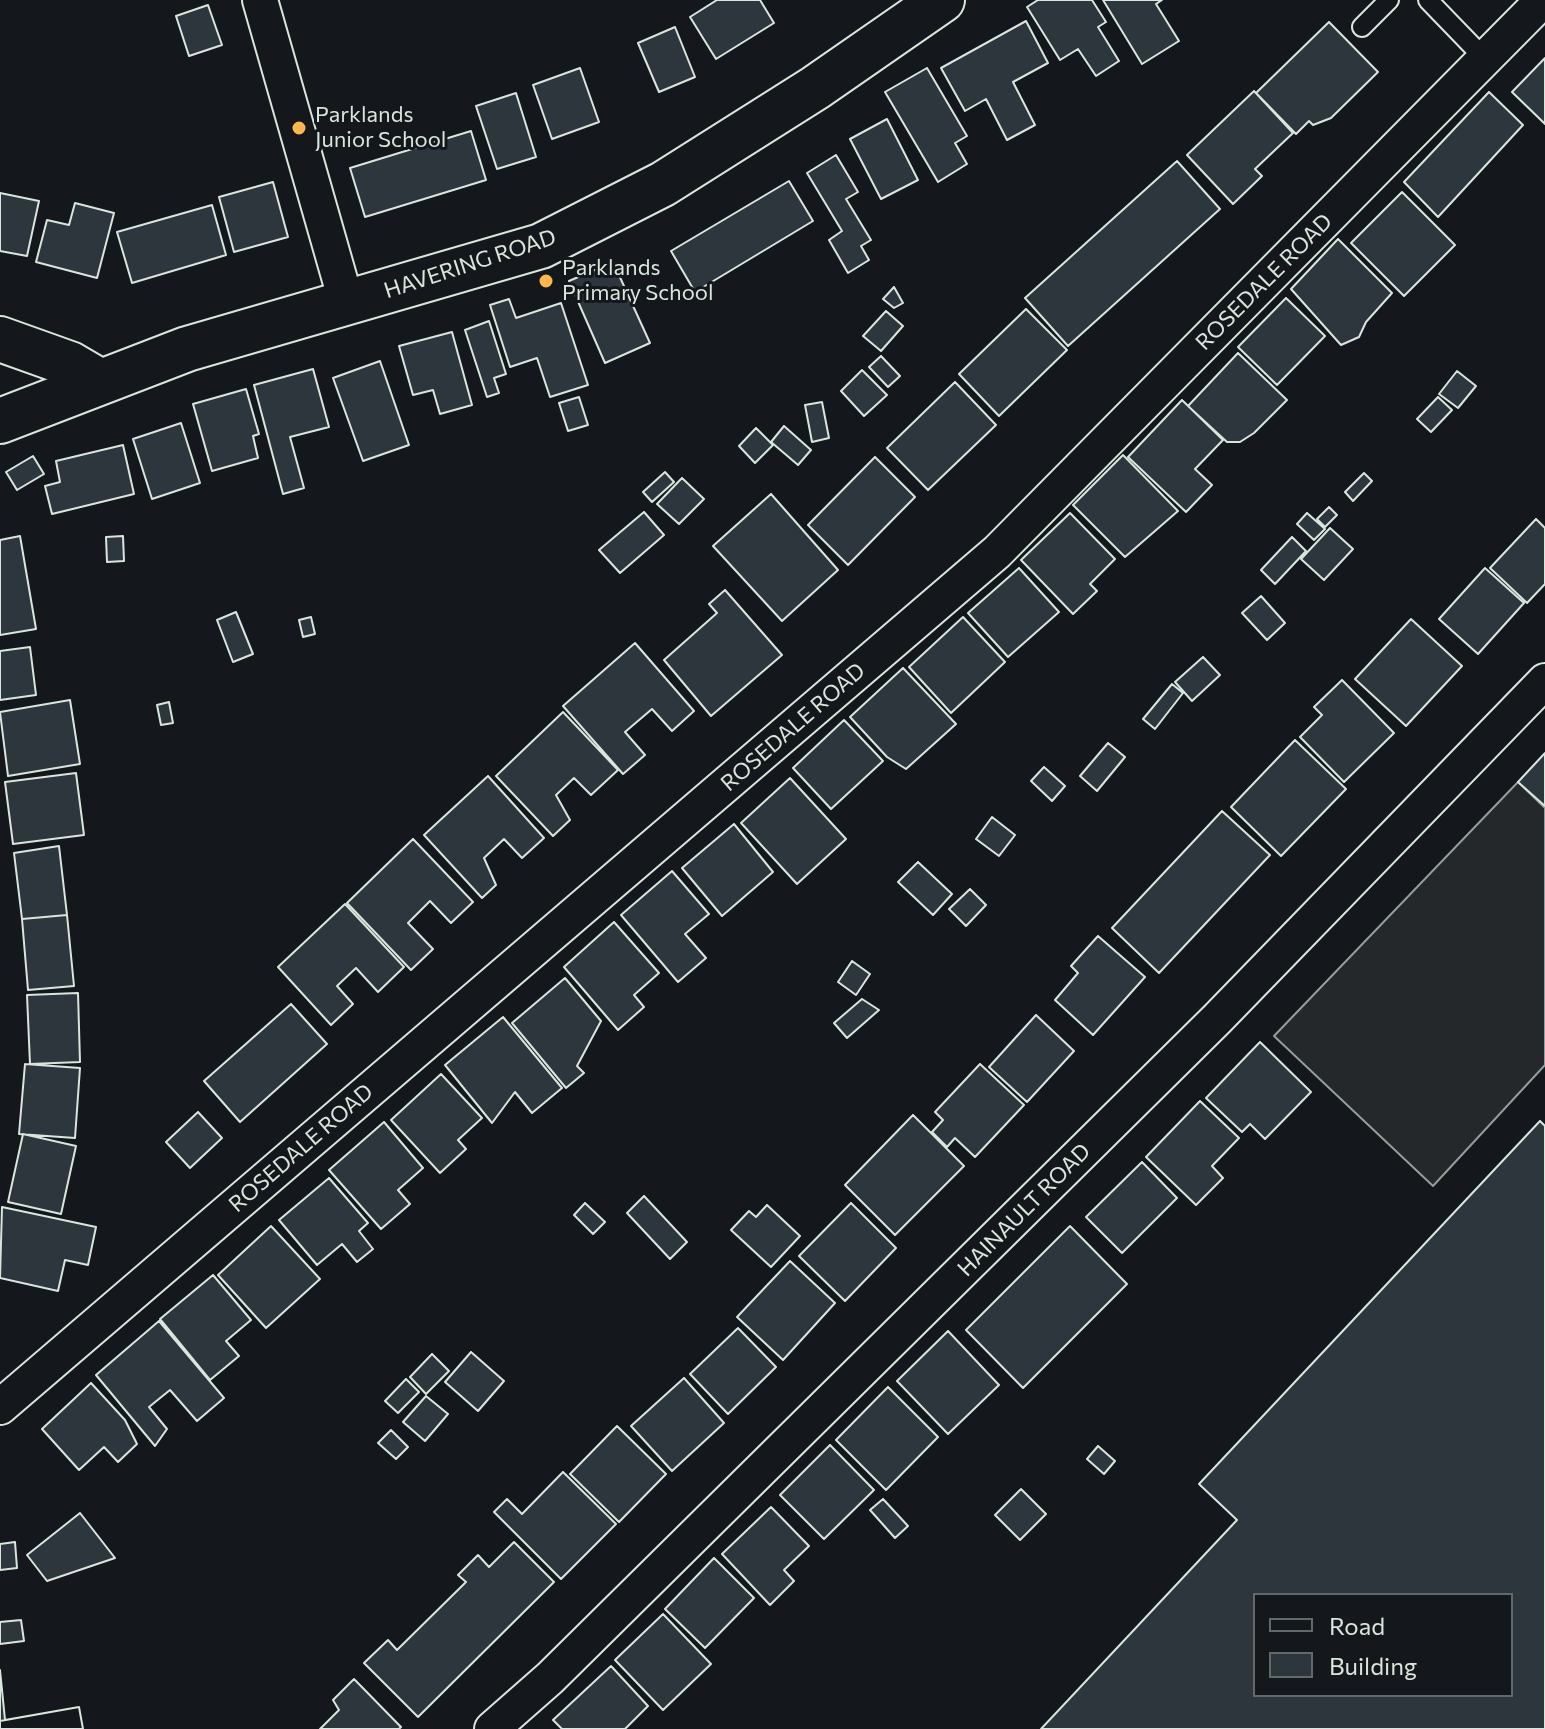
<!DOCTYPE html>
<html>
<head>
<meta charset="utf-8">
<style>
	body { margin:0 }
	#map { position:relative; width:1545px; height:1729px; overflow:hidden; background:#14181c; font-family:Commissioner,sans-serif }
	canvas { display:block }
	.legend { position:absolute; left:1253px; top:1593px; width:260px; height:104px; box-sizing:border-box; background:#14181c; border:2px solid #626a69; margin:0; padding:10px 14px; list-style:none; font-size:24px; color:#d8e6dc }
	.legend li { display:flex; align-items:center; gap:16px; height:40px }
	.legend b { width:40px; border:2px solid #626a69 }
</style>
</head>
<body>
<div id="map">
<canvas width="1545" height="1729"></canvas>
<ul class="legend">
<li><b style="height:10px;background:#14181c"></b>Road</li>
<li><b style="height:22px;background:#2c363c"></b>Building</li>
</ul>
</div>
<script>
const g = document.querySelector('canvas').getContext('2d');
g.lineJoin = 'round';
function fill(path, color) { g.fillStyle = color; g.fill(path, 'evenodd'); }
const poly = rows => new Path2D(rows.map(r => 'M' + r).join(''));
function strokePath(path, color, width, dash) { g.strokeStyle = color; g.lineWidth = width; g.lineCap = dash ? 'butt' : 'round'; g.setLineDash(dash || []); g.stroke(path); }
function drawText(font, color, halo, rows, align = 'center') {
  g.font = font + ' Commissioner,sans-serif'; g.lineWidth = 6; g.setLineDash([]); g.textBaseline = 'middle'; g.strokeStyle = halo; g.fillStyle = color; for (const [text, x, y, turn = 0] of rows) {
    g.save(); g.translate(x, y); g.rotate((+turn || 0) * Math.PI / 180); g.textAlign = isNaN(turn) ? turn : align; if (halo) g.strokeText(text, 0, 0); g.fillText(text, 0, 0); g.restore();
  }
}
const parking = poly([
	[1518,782,1545,808,1545,1065,1433,1186,1274,1036,1518,782]
]);
fill(parking, '#24282b');
strokePath(parking, '#939e99', 2);
const building = poly([
	[717,0,760,0,774,23,716,59,690,17,717,0],
	[1038,0,1092,0,1106,22,1098,27,1119,61,1096,76,1078,49,1060,60,1027,7,1038,0],
	[1103,0,1162,0,1156,4,1179,41,1142,64,1103,0],
	[208,5,222,45,189,56,176,16,208,5],
	[1026,21,1048,63,1013,82,1035,125,1007,140,986,99,965,111,941,68,1026,21],
	[1329,22,1378,72,1331,118,1313,125,1309,121,1296,134,1256,93,1329,22],
	[675,27,695,77,659,92,638,43,675,27],
	[1545,58,1545,124,1512,92,1545,58],
	[580,68,599,122,552,139,533,85,580,68],
	[927,68,967,136,955,143,967,164,938,182,885,92,927,68],
	[1254,91,1293,133,1255,169,1262,176,1233,204,1187,155,1254,91],
	[1489,92,1523,125,1438,217,1404,182,1489,92],
	[516,93,536,157,497,169,476,106,516,93],
	[887,119,918,180,881,199,850,139,887,119],
	[471,131,486,180,365,217,350,168,471,131],
	[836,155,858,192,846,199,871,240,861,246,869,260,848,273,829,240,842,231,807,173,836,155],
	[1177,161,1220,209,1068,346,1025,298,1177,161],
	[789,181,813,221,695,292,671,251,789,181],
	[273,182,288,237,234,252,219,197,273,182],
	[1402,192,1455,245,1404,296,1351,243,1402,192],
	[0,193,39,201,27,256,0,251,0,193],
	[75,203,114,213,97,278,36,262,47,220,69,225,75,203],
	[212,205,226,255,132,283,117,232,212,205],
	[1338,239,1392,293,1366,322,1359,337,1341,345,1291,289,1338,239],
	[613,262,650,343,605,363,569,281,613,262],
	[894,287,903,303,894,308,883,299,894,287],
	[1286,298,1325,336,1277,385,1238,347,1286,298],
	[509,299,516,318,561,303,588,385,550,397,537,358,510,367,490,305,509,299],
	[1026,309,1067,350,999,416,959,374,1026,309],
	[886,311,903,326,881,351,863,336,886,311],
	[489,321,506,374,494,378,499,393,487,397,465,330,489,321],
	[452,332,472,405,440,414,433,390,413,395,399,346,452,332],
	[1238,353,1287,400,1254,433,1240,442,1227,442,1188,406,1238,353],
	[881,356,900,376,888,387,869,367,881,356],
	[380,361,409,445,363,461,333,378,380,361],
	[313,369,329,427,290,437,304,488,283,494,254,385,313,369],
	[862,370,887,395,864,416,841,391,862,370],
	[1457,371,1476,386,1458,408,1439,394,1457,371],
	[955,382,996,425,928,490,887,448,955,382],
	[246,389,259,434,253,436,258,458,212,471,193,404,246,389],
	[579,397,588,425,568,431,559,403,579,397],
	[1438,397,1452,410,1431,432,1417,419,1438,397],
	[1182,400,1223,440,1195,469,1212,485,1186,512,1128,457,1182,400],
	[822,402,829,438,812,442,805,405,822,402],
	[181,423,200,483,152,499,133,439,181,423],
	[784,426,811,450,798,465,771,442,784,426],
	[756,428,773,445,755,463,739,446,756,428],
	[123,445,134,494,52,514,45,486,60,482,56,461,123,445],
	[1123,455,1178,511,1125,557,1073,505,1123,455],
	[33,456,44,474,17,490,6,472,33,456],
	[875,457,915,497,848,565,808,525,875,457],
	[665,472,674,482,652,502,643,492,665,472],
	[1364,473,1372,481,1353,501,1345,492,1364,473],
	[682,478,704,499,679,524,657,504,682,478],
	[771,494,838,570,782,621,713,546,771,494],
	[1329,507,1337,515,1325,527,1317,519,1329,507],
	[644,512,664,535,620,573,599,550,644,512],
	[1070,513,1115,559,1090,584,1097,591,1073,614,1021,560,1070,513],
	[1307,513,1325,529,1314,540,1297,524,1307,513],
	[1536,519,1545,528,1545,584,1527,603,1490,568,1536,519],
	[1330,528,1353,549,1324,580,1301,559,1330,528],
	[20,536,36,629,0,635,0,540,20,536],
	[123,536,124,561,107,562,106,537,123,536],
	[1292,537,1306,551,1275,584,1261,570,1292,537],
	[1019,568,1059,612,1008,657,968,613,1019,568],
	[1485,568,1524,603,1478,654,1439,619,1485,568],
	[725,590,782,655,711,716,664,660,717,613,709,604,725,590],
	[1261,596,1285,623,1267,640,1242,613,1261,596],
	[236,612,253,654,233,662,217,620,236,612],
	[311,617,315,634,303,637,299,620,311,617],
	[963,617,1005,662,951,713,909,667,963,617],
	[1411,619,1462,666,1406,726,1355,679,1411,619],
	[635,643,694,711,672,731,652,709,625,732,645,755,623,774,563,706,635,643],
	[30,647,36,695,0,700,0,651,30,647],
	[1203,657,1220,675,1192,701,1175,682,1203,657],
	[903,668,956,724,906,769,887,757,850,717,903,668],
	[1342,680,1394,733,1344,782,1300,737,1322,715,1314,707,1342,680],
	[1172,684,1183,693,1155,729,1143,719,1172,684],
	[70,700,80,764,8,776,0,712,70,700],
	[169,702,173,723,161,725,157,705,169,702],
	[563,712,618,770,591,795,574,778,556,795,570,820,553,836,496,776,563,712],
	[844,720,883,761,831,809,793,768,844,720],
	[1295,740,1346,789,1281,856,1231,807,1295,740],
	[1108,743,1125,757,1097,791,1080,776,1108,743],
	[1545,753,1545,806,1518,782,1545,753],
	[1044,767,1065,786,1052,801,1031,781,1044,767],
	[76,773,84,835,13,844,5,782,76,773],
	[488,776,544,838,522,858,504,839,484,858,496,885,482,898,424,835,488,776],
	[790,778,846,839,797,884,741,823,790,778],
	[1222,811,1270,855,1159,973,1112,928,1222,811],
	[992,817,1015,835,999,856,976,839,992,817],
	[734,824,773,872,722,916,682,868,734,824],
	[413,839,473,902,451,923,430,901,408,923,433,949,411,970,347,903,413,839],
	[59,846,67,915,22,919,14,853,59,846],
	[918,862,952,894,933,915,898,882,918,862],
	[672,871,709,914,685,934,706,958,678,982,621,915,672,871],
	[970,889,986,905,966,926,949,909,970,889],
	[345,904,404,967,378,992,356,968,337,986,353,1004,331,1025,278,967,345,904],
	[67,915,74,986,28,990,22,919,67,915],
	[614,922,659,973,634,995,644,1007,618,1030,564,967,614,922],
	[1098,936,1145,977,1093,1035,1055,1000,1078,973,1071,966,1098,936],
	[852,961,870,974,856,995,838,982,852,961],
	[565,978,601,1021,577,1066,584,1073,566,1088,512,1023,565,978],
	[78,993,80,1062,30,1064,27,995,78,993],
	[862,999,879,1010,847,1038,834,1023,862,999],
	[291,1004,327,1044,240,1122,204,1081,291,1004],
	[1036,1015,1074,1051,1027,1102,989,1067,1036,1015],
	[503,1017,562,1088,532,1113,515,1092,492,1123,445,1065,503,1017],
	[1260,1042,1311,1092,1265,1139,1250,1124,1242,1132,1206,1098,1260,1042],
	[25,1064,80,1068,75,1138,19,1134,25,1064],
	[980,1064,1024,1105,975,1157,955,1138,947,1147,932,1132,943,1120,935,1112,980,1064],
	[441,1074,482,1118,458,1140,466,1149,440,1173,391,1120,441,1074],
	[1200,1101,1239,1138,1212,1166,1223,1178,1196,1205,1146,1157,1200,1101],
	[198,1112,222,1138,190,1168,166,1142,198,1112],
	[913,1115,964,1166,895,1235,845,1185,913,1115],
	[1540,1121,1545,1126,1545,1729,1041,1729,1237,1520,1199,1484,1540,1121],
	[1255,1595,1511,1595,1511,1695,1255,1695,1255,1595],
	[384,1122,423,1168,398,1190,410,1204,381,1229,329,1170,384,1122],
	[23,1134,76,1146,61,1214,8,1202,23,1134],
	[1142,1162,1177,1198,1122,1253,1086,1217,1142,1162],
	[329,1178,368,1223,359,1231,373,1249,357,1262,342,1244,317,1265,279,1220,329,1178],
	[644,1196,687,1242,670,1259,627,1213,644,1196],
	[585,1203,605,1222,593,1234,574,1215,585,1203],
	[851,1203,896,1248,845,1301,799,1256,851,1203],
	[767,1205,800,1236,771,1267,731,1230,749,1211,756,1217,767,1205],
	[2,1207,96,1227,88,1265,65,1260,58,1291,0,1278,2,1207],
	[271,1226,320,1279,266,1328,218,1275,271,1226],
	[1070,1226,1127,1284,1023,1388,966,1330,1070,1226],
	[790,1261,835,1303,783,1360,737,1317,790,1261],
	[213,1275,251,1320,226,1341,239,1356,210,1380,160,1319,213,1275],
	[159,1321,224,1398,197,1421,170,1390,149,1407,167,1429,155,1446,96,1375,159,1321],
	[738,1328,776,1367,728,1414,690,1374,738,1328],
	[948,1331,999,1385,948,1434,897,1381,948,1331],
	[471,1352,504,1381,478,1411,445,1382,471,1352],
	[432,1354,449,1371,426,1394,410,1377,432,1354],
	[684,1378,724,1423,672,1471,631,1426,684,1378],
	[406,1379,419,1392,398,1413,385,1401,406,1379],
	[91,1383,125,1420,137,1444,118,1462,104,1447,79,1470,42,1429,91,1383],
	[888,1387,938,1437,886,1490,836,1440,888,1387],
	[426,1396,448,1414,425,1441,403,1422,426,1396],
	[617,1426,666,1474,619,1522,570,1474,617,1426],
	[391,1430,408,1447,396,1459,378,1443,391,1430],
	[830,1445,874,1490,824,1539,780,1495,830,1445],
	[1098,1446,1115,1461,1104,1474,1087,1459,1098,1446],
	[563,1472,616,1524,561,1579,494,1512,507,1499,522,1514,563,1472],
	[1021,1489,1046,1514,1020,1540,995,1515,1021,1489],
	[883,1499,908,1526,895,1538,870,1510,883,1499],
	[771,1507,809,1546,784,1570,794,1581,770,1605,722,1554,771,1507],
	[80,1513,115,1558,47,1581,27,1555,80,1513],
	[15,1542,17,1568,0,1570,0,1544,15,1542],
	[514,1542,554,1582,418,1717,364,1663,388,1640,397,1650,466,1582,458,1575,478,1555,489,1567,514,1542],
	[714,1558,754,1598,705,1648,665,1609,714,1558],
	[663,1614,711,1664,663,1710,615,1660,663,1614],
	[21,1620,24,1641,0,1644,0,1622,21,1620],
	[611,1666,648,1706,625,1729,562,1729,553,1720,611,1666],
	[0,1670,5,1720,79,1707,83,1729,0,1729,0,1670],
	[354,1679,401,1727,399,1729,320,1729,339,1710,333,1700,354,1679],
	[79,1707,83,1729,0,1729,0,1721,79,1707]
]);
fill(building, '#2c363c');
strokePath(building, '#d8e6dc', 2);
const lane = poly([
	[1428,0,1485,59],
	[1362,27,1389,0]
]);
const street = poly([
	[260,0,346,301],
	[0,1407,997,552,1543,0],
	[492,1729,550,1678,1217,1019,1545,681]
]);
const secondary = poly([
	[0,339,70,364,99,381],
	[0,421,187,349,541,246,663,184,815,88,942,0]
]);
strokePath(lane, '#d8e6dc', 22);
strokePath(street, '#d8e6dc', 38);
strokePath(secondary, '#d8e6dc', 48);
strokePath(lane, '#14181c', 18);
strokePath(street, '#14181c', 34);
strokePath(secondary, '#14181c', 44);
for (const [x, y, r, color] of [
	[299,128,8,"#ffb74d"],
	[546,281,8,"#ffb74d"]
]) { const dot = new Path2D(); dot.arc(x, y, r, 0, 2 * Math.PI); g.fillStyle = color; g.fill(dot); strokePath(dot, '#14181c', 3); }
drawText('22px', '#d8e6dc', '#14181c', [
	["Parklands",315,115],
	["Junior School",315,140],
	["Parklands",562,268],
	["Primary School",562,293]
], 'left');
drawText('22px', '#d8e6dc', '#14181c', [
	["HAVERING ROAD",470,264,-18],
	["ROSEDALE ROAD",1264,282,-45],
	["ROSEDALE ROAD",793,727,-41],
	["ROSEDALE ROAD",301,1148,-41],
	["HAINAULT ROAD",1024,1210,-45]
]);
</script>
</body>
</html>
